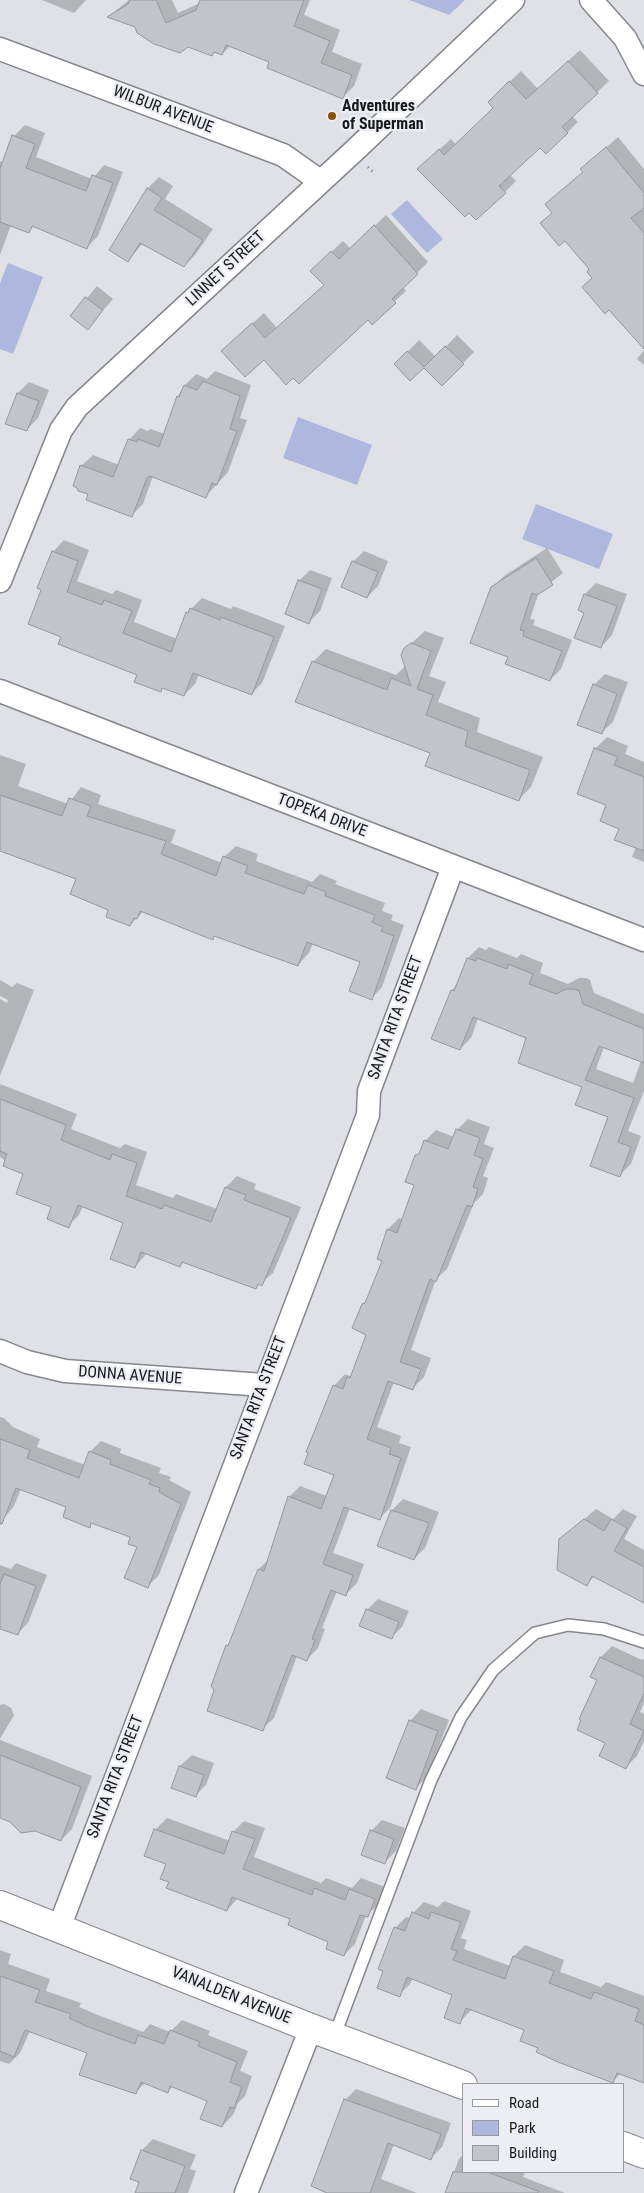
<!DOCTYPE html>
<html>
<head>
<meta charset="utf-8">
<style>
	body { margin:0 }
	#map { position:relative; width:644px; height:2193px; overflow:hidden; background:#dfe1e7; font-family:"Roboto Condensed",sans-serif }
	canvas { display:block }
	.legend { position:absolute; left:462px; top:2083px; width:162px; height:90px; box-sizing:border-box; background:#eceef4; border:1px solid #97999d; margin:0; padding:6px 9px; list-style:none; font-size:15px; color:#18191b }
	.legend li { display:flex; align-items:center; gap:10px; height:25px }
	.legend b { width:25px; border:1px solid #97999d }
</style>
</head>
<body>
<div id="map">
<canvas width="644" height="2193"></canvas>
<ul class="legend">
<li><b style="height:6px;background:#fff"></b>Road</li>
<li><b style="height:14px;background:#aeb8df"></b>Park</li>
<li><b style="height:14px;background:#c2c4ca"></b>Building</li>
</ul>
</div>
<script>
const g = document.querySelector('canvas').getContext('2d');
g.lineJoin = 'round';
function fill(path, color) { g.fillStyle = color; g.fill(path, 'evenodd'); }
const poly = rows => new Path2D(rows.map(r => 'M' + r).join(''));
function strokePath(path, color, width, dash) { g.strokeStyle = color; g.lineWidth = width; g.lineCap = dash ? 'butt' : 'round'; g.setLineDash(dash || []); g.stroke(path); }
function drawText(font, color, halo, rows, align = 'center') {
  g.font = font + ' "Roboto Condensed",sans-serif'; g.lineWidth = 4.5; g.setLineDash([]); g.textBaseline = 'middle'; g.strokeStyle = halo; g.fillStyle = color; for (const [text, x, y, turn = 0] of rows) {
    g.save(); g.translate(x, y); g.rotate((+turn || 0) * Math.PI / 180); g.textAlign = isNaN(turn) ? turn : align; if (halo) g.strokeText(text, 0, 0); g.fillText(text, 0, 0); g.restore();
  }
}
fill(poly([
	[409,0,465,0,449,15],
	[407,200,443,239,427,253,391,214],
	[8,263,43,277,13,354,0,349,0,283],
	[298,417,372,445,357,485,283,458],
	[536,504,613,534,599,569,522,539]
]), '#aeb8df');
fill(poly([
	[42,0,86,0,74,13],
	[129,0,172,0,178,13,200,3,201,0,310,0,304,15,340,30,332,52,362,64,354,86,343,97,271,61,231,45,222,54,215,51,212,55,109,16],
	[580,50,609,81,572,116,578,122,546,153,540,146,509,174,516,181,505,192,430,158,451,139,456,145,495,108,489,102,521,71,538,89],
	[25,125,45,133,36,157,92,179,104,165,123,172,98,236,87,247,34,226,29,231,11,225,0,255,0,161,4,163,14,136],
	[618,137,644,169,644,347,593,278,591,269,553,212,584,171,582,169],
	[159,177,173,186,165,199,213,229,195,255,184,266,143,243,128,261,111,250,148,188],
	[386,215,428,262,403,287,406,291,372,323,368,318,293,377,234,340,264,313,277,328,325,284,323,260,343,241,351,249],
	[97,286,113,299,88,328,72,316],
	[457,335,474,352,442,384,424,366,410,379,396,364,419,340,436,357],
	[644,350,644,365,637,359],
	[215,371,251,385,240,418,247,420,228,472,206,496,153,476,143,504,132,515,89,494,81,466,93,455,119,465,129,440,140,428,148,431,150,429,165,434,178,396,185,385,196,374,207,379],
	[29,382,49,390,38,418,27,429,18,393],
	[64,540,89,550,77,581,112,594,116,590,142,600,134,622,177,639,187,613,202,598,231,609,233,606,285,626,262,683,251,694,199,674,195,684,184,695,164,687,160,691,139,674,62,636,43,589,53,552],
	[547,548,563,573,539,592,530,619,535,620,533,625,572,640,561,669,550,680,509,656,492,588,504,576],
	[364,551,388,561,378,586,367,597,353,562],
	[310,570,332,578,320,611,309,622,299,581],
	[596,583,627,594,612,635,601,647,585,612,585,594],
	[425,631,444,638,429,676,446,682,438,702,480,718,477,732,543,757,531,787,518,800,431,753,313,662,326,649,396,675,406,665,405,649],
	[605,674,628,682,613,722,601,733,594,685],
	[607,737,628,746,625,754,644,762,644,862,632,857,636,847,620,828,607,804,579,793,596,748],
	[0,755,26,764,18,786,68,804,81,787,101,795,98,804,176,830,171,843,222,863,224,857,236,846,258,854,256,861,312,882,320,874,337,881,335,884,385,903,382,911,393,915,391,920,404,925,382,987,371,999,362,961,313,943,309,953,298,965,216,935,212,938,144,911,130,925,110,909,77,879,0,827],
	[479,947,486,950,489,947,517,958,521,954,543,963,540,973,568,984,579,978,586,978,590,980,594,993,644,1014,644,1091,628,1131,641,1136,631,1164,619,1176,610,1116,584,1086,528,1037,478,1018,471,1038,460,1049,452,990,458,984,468,958],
	[604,1047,641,1061,633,1083,596,1069],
	[0,980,12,987,17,983,34,990,0,1076,0,999,7,1003,8,1000,0,996],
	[0,1084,77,1114,71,1129,120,1148,125,1144,147,1152,136,1185,173,1198,176,1194,217,1209,226,1187,237,1176,256,1184,254,1189,301,1207,273,1273,255,1288,184,1262,180,1265,147,1253,135,1267,125,1222,83,1206,79,1215,68,1226,25,1173,0,1157],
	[468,1119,490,1127,484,1144,494,1148,483,1176,488,1178,483,1194,474,1203,447,1269,436,1279,411,1350,431,1358,424,1377,413,1388,394,1382,377,1427,401,1436,399,1443,411,1447,390,1508,379,1519,350,1508,333,1553,364,1564,357,1583,346,1594,337,1591,322,1628,325,1629,318,1648,307,1659,297,1656,274,1718,262,1729,227,1646,231,1642,259,1569,269,1559,289,1497,300,1486,327,1496,336,1474,334,1386,345,1374,350,1376,353,1374,368,1334,363,1304,368,1299,383,1260,379,1258,388,1229,399,1218,403,1220,416,1184,416,1156,422,1150,425,1141,436,1130,454,1137,457,1130],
	[0,1417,4,1418,13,1427,40,1439,37,1447,85,1465,90,1452,101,1441,121,1449,120,1453,161,1468,159,1473,171,1477,169,1480,191,1492,159,1575,148,1586,138,1546,132,1536,93,1522,89,1526,68,1506,21,1489,14,1506,0,1523],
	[403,1499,439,1512,425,1548,414,1559,392,1510],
	[596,1509,613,1519,623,1509,637,1516,624,1539,644,1550,644,1602,595,1576,586,1584,560,1540],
	[16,1563,47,1575,28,1623,17,1634,0,1627,0,1565,11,1569],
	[378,1599,409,1611,402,1627,391,1638,367,1610],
	[612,1646,642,1660,644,1659,644,1703,640,1712,644,1714,644,1741,637,1756,626,1767,607,1742,599,1680,601,1657],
	[4,1704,11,1708,14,1715,0,1739,0,1705],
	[421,1709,449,1720,427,1777,416,1788,410,1721],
	[0,1740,92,1776,72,1829,61,1840,0,1817],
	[192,1755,214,1763,206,1785,195,1796,173,1788,180,1766],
	[167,1818,230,1841,233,1832,244,1821,265,1828,254,1857,321,1883,326,1878,352,1888,361,1878,385,1887,379,1905,366,1915,355,1944,344,1955,330,1942,292,1918,238,1898,227,1910,170,1881,168,1863,155,1830],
	[382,1820,405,1828,396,1851,385,1862,371,1831],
	[444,1901,471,1911,461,1938,467,1940,464,1949,510,1966,514,1956,525,1945,564,1960,560,1972,601,1987,606,1982,644,1996,644,2082,621,2073,613,2081,539,2047,525,2029,472,2009,460,2022,454,1994,413,1978,410,1984,399,1995,385,1971,395,1928,406,1917,411,1918,413,1913,424,1902,438,1907],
	[0,1950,11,1954,8,1964,50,1979,46,1991,81,2003,79,2007,98,2015,143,2032,150,2024,170,2032,182,2020,210,2031,208,2035,248,2051,240,2071,252,2076,245,2096,238,2103,233,2115,222,2126,208,2100,173,2086,167,2092,145,2083,136,2092,89,2052,30,2031,20,2053,9,2064,0,2061],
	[356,2089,451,2123,442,2147,431,2158,394,2144,381,2179,417,2193,330,2193,345,2100],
	[153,2139,196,2155,190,2169,196,2171,188,2193,136,2193,141,2181,142,2150],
	[463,2155,463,2172,525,2172,523,2177,565,2193,446,2193,459,2159]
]), '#0003');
const building = poly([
	[130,0,156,0,166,23,196,10,200,0,304,0,294,26,330,41,321,63,352,75,343,99,267,68,269,62,226,45,222,55,214,52,212,56,188,47,180,53,154,44,137,33,135,27,107,17,128,4,130,0],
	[568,61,598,93,562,127,568,133,546,154,540,148,499,186,506,193,476,220,469,213,465,217,417,169,439,149,444,155,493,108,488,102,509,81,526,99,568,61],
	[12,135,35,144,26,168,86,191,92,175,113,183,87,249,32,226,29,233,0,222,0,169,12,135],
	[606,147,644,193,644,208,631,218,644,233,644,349,609,310,605,314,582,287,592,278,587,272,589,269,565,241,559,246,540,223,552,213,545,204,583,172,580,169,606,147],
	[147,188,162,198,154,210,203,240,184,267,140,243,128,262,109,250,147,188],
	[374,225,418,274,392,299,396,303,372,325,368,320,299,384,293,378,286,385,264,360,245,377,221,351,252,323,265,338,324,285,310,271,331,251,339,259,374,225],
	[85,297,103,310,88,330,70,316,85,297],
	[445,346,464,364,442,386,424,368,410,381,394,364,407,351,424,367,445,346],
	[203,381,240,396,230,429,237,431,217,485,212,483,206,498,150,476,147,478,132,517,86,500,88,494,78,491,77,488,73,486,80,465,113,477,128,439,137,442,138,439,159,447,177,396,179,397,184,385,197,390,203,381],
	[17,393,39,401,27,431,5,424,17,393],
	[52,551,78,561,67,592,102,605,104,600,132,611,123,633,171,652,186,612,188,613,190,608,220,620,221,617,274,637,252,695,193,673,184,696,162,688,161,692,134,682,137,675,58,644,61,637,28,624,41,590,37,588,52,551],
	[536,558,553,585,537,595,532,593,520,630,524,631,523,636,562,651,550,681,505,664,508,657,470,643,491,587,536,558],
	[352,561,378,572,367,598,341,587,352,561],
	[298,580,322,589,309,624,285,614,298,580],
	[584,594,617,606,601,648,574,638,584,613,578,610,584,594],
	[411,643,431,651,417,689,433,695,426,715,468,731,465,746,530,770,519,801,425,766,430,753,295,702,312,661,387,690,391,678,411,686,401,655,404,648,411,643],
	[593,684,617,694,602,734,577,725,593,684],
	[594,748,618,757,614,765,644,777,644,851,614,840,619,829,600,821,606,805,577,794,594,748],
	[0,795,62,816,69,798,91,806,87,816,166,841,161,854,216,876,223,856,248,866,245,873,304,894,308,885,326,892,325,896,375,915,372,922,383,927,381,931,394,936,372,1000,349,991,360,962,307,942,298,966,214,936,213,940,140,911,137,919,134,918,130,926,106,917,108,910,70,894,76,879,0,851,0,795],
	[467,958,476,961,477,958,507,969,508,964,533,974,529,984,556,994,566,989,574,989,579,991,583,1004,644,1029,644,1063,599,1046,585,1080,634,1098,618,1142,631,1147,620,1177,590,1166,608,1117,575,1105,582,1087,518,1063,526,1038,473,1017,460,1050,431,1039,451,990,454,991,467,958],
	[0,1099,66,1125,61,1140,110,1160,112,1154,137,1163,126,1196,162,1209,164,1205,211,1222,225,1187,246,1195,244,1200,291,1218,262,1286,258,1284,256,1289,182,1262,180,1267,141,1252,135,1268,110,1259,123,1223,78,1205,69,1228,47,1219,51,1207,16,1194,23,1174,3,1166,7,1154,0,1151,0,1099],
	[456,1129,480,1138,474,1155,483,1159,473,1187,478,1189,472,1207,467,1205,436,1282,430,1279,400,1362,421,1369,413,1390,388,1381,367,1439,391,1448,389,1454,401,1458,380,1520,344,1507,323,1564,353,1575,346,1596,331,1590,312,1639,315,1640,307,1661,292,1655,263,1731,207,1711,214,1690,211,1686,226,1645,228,1646,258,1569,264,1571,288,1496,321,1509,334,1475,304,1464,308,1453,306,1452,333,1385,343,1389,347,1377,350,1378,366,1335,352,1328,362,1304,365,1303,382,1261,377,1259,387,1229,397,1233,414,1185,405,1182,415,1155,419,1154,424,1140,448,1149,456,1129],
	[0,1439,30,1450,27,1458,79,1478,89,1451,111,1460,110,1464,151,1480,149,1484,160,1488,159,1492,181,1504,148,1588,124,1578,137,1547,128,1544,130,1537,91,1523,90,1528,63,1517,66,1507,16,1488,2,1524,0,1524,0,1439],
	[391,1510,429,1523,414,1560,377,1546,391,1510],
	[584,1519,604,1531,611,1519,627,1528,614,1551,644,1567,644,1603,592,1576,587,1586,557,1570,559,1539,584,1519],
	[4,1574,36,1586,18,1635,0,1629,0,1584,4,1574],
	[366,1609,399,1622,392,1639,359,1626,366,1609],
	[600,1657,644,1677,644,1693,630,1724,644,1731,626,1769,599,1756,605,1743,577,1730,581,1720,579,1719,597,1680,590,1677,600,1657],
	[409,1720,438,1731,416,1790,386,1778,409,1720],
	[0,1755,81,1787,61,1841,35,1831,21,1833,10,1822,0,1818,0,1755],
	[179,1766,204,1775,196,1797,171,1788,179,1766],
	[154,1829,224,1854,232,1831,255,1839,243,1869,312,1895,314,1888,345,1900,349,1889,375,1899,368,1917,360,1915,344,1956,326,1949,328,1942,288,1925,290,1919,232,1897,227,1911,166,1888,169,1882,160,1879,166,1864,144,1856,154,1829],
	[370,1830,394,1839,385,1864,361,1855,370,1830],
	[412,1912,429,1919,431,1912,461,1922,451,1949,457,1951,453,1960,505,1979,513,1956,554,1971,549,1983,591,1999,594,1992,639,2009,635,2021,644,2025,644,2083,617,2073,613,2083,558,2062,536,2052,538,2048,520,2041,524,2030,466,2008,460,2024,444,2018,452,1995,407,1977,400,1997,377,1988,383,1971,378,1969,394,1927,405,1931,412,1912],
	[0,1976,40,1990,35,2002,71,2014,69,2018,86,2026,135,2044,138,2035,164,2044,170,2030,200,2042,198,2046,237,2062,230,2082,242,2087,234,2108,230,2107,222,2127,200,2119,207,2101,170,2086,168,2093,141,2082,136,2094,79,2075,87,2053,25,2030,14,2057,0,2051,0,1976],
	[344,2099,441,2134,431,2160,388,2143,370,2193,327,2193,311,2186,344,2099],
	[141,2150,185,2166,175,2193,135,2193,139,2182,130,2179,141,2150],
	[453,2172,487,2172,538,2191,538,2193,445,2193,453,2172]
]);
fill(building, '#c2c4ca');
strokePath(building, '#95979d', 1);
const lane = poly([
	[334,2037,431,1780,461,1717,493,1670,535,1633,568,1625,604,1629,644,1642]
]);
const street = poly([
	[591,0,625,38,644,74],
	[0,49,283,155,320,181],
	[0,581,61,430,77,407,354,151,513,0],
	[0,691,644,940],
	[0,1351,27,1362,65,1371,264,1385],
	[59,1928,368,1115,369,1091,453,867],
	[246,2193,311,2028]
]);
const secondary = poly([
	[0,1905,311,2028,463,2085],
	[623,2146,644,2154]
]);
strokePath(lane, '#85878d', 14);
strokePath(street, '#85878d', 25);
strokePath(secondary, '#85878d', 30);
strokePath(poly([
	[368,167,375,174]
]), '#77797d', 3, [1, 4]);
strokePath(lane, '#fff', 11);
strokePath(street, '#fff', 22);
strokePath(secondary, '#fff', 28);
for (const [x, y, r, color] of [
	[332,116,5,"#8b5109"]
]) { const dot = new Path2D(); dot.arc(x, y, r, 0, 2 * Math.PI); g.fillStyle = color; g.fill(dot); strokePath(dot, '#eceef4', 2); }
drawText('bold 16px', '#18191b', '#eceef4', [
	["Adventures",342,107],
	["of Superman",342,125]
], 'left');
drawText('16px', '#18191b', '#eceef4', [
	["WILBUR AVENUE",163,110,21],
	["LINNET STREET",226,269,-43],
	["TOPEKA DRIVE",322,816,21],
	["SANTA RITA STREET",396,1018,-70],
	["DONNA AVENUE",130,1376,4],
	["SANTA RITA STREET",259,1398,-69],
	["SANTA RITA STREET",116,1777,-69],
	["VANALDEN AVENUE",231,1996,22]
]);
</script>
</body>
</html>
